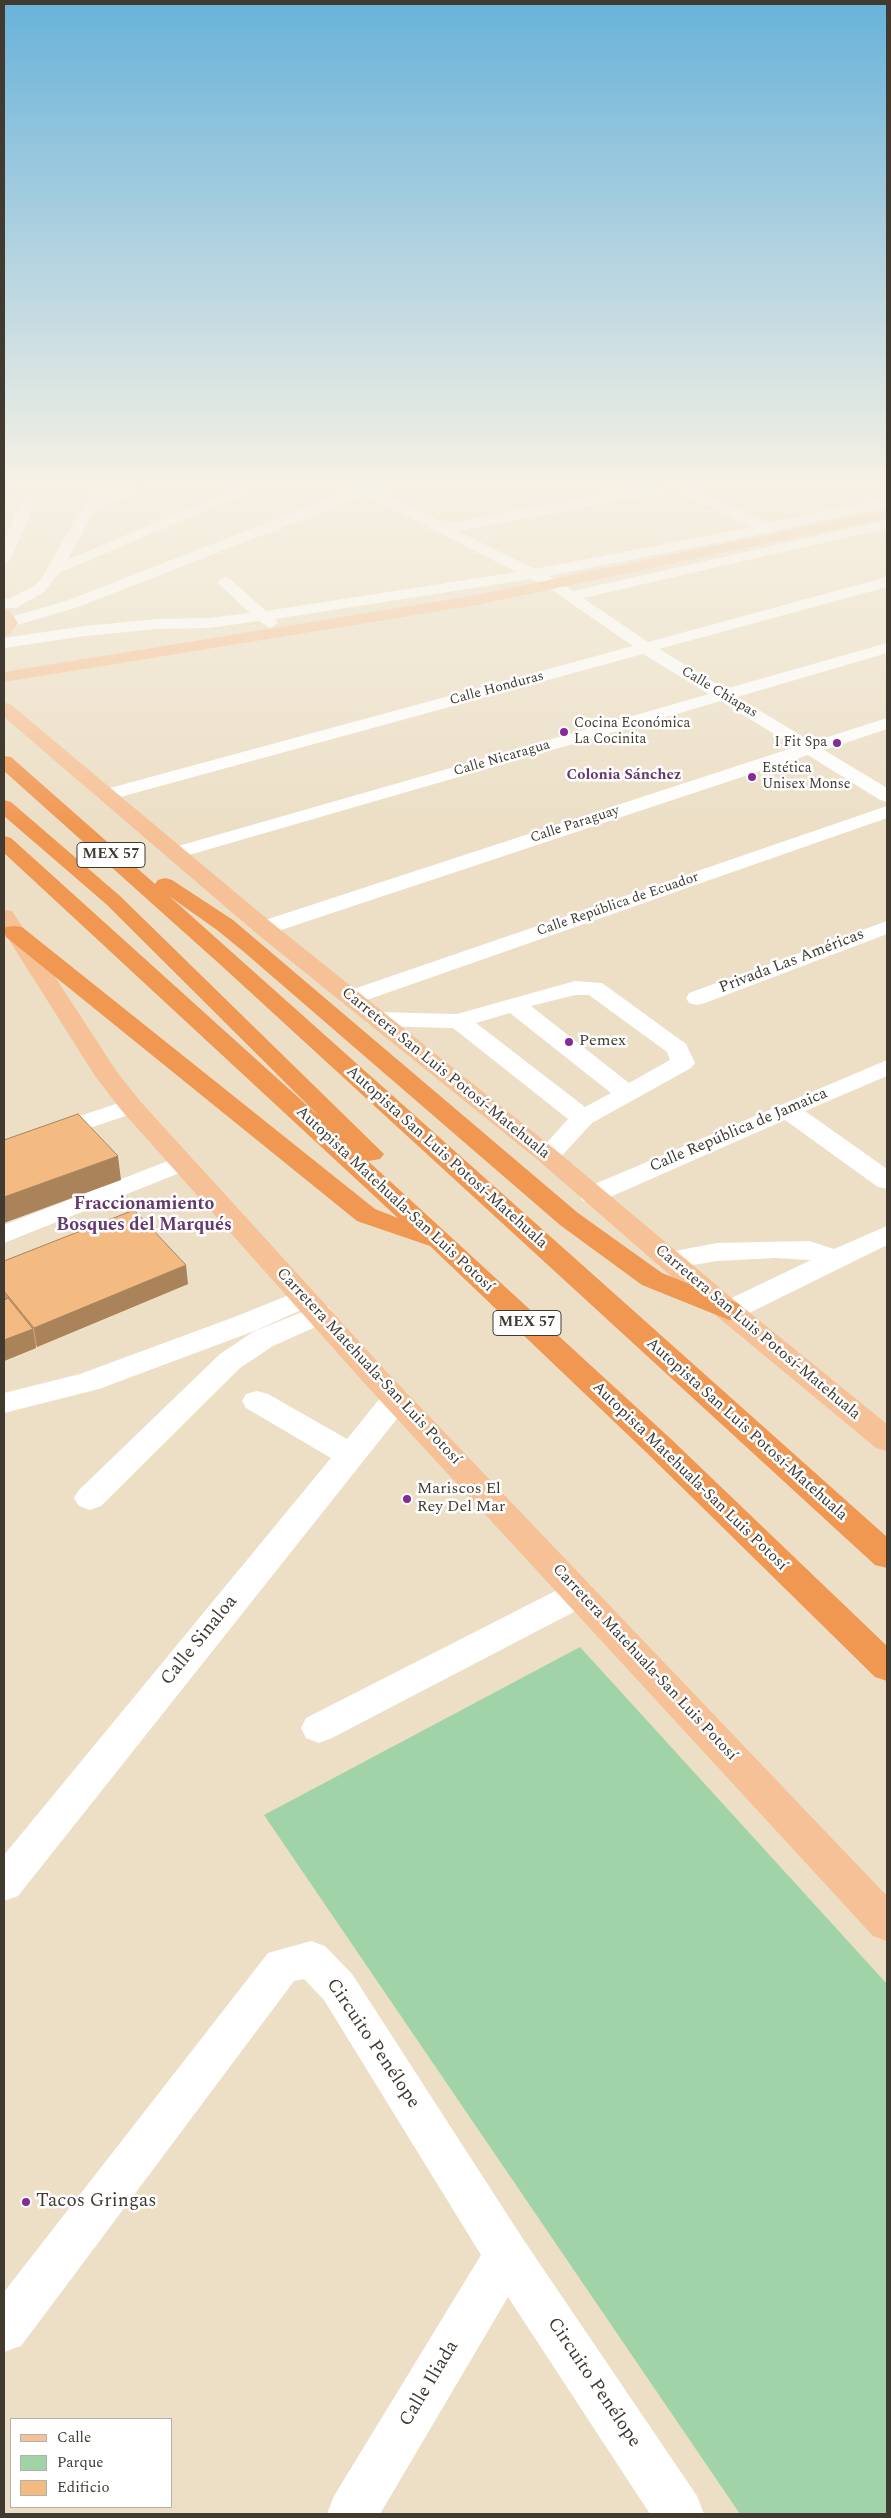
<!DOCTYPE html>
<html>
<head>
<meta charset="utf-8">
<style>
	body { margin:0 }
	#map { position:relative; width:891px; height:2518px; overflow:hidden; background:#ecdfc6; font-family:Spectral,serif }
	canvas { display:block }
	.frame { position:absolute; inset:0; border:5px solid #403a31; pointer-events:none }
	.legend { position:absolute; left:10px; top:2418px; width:162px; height:90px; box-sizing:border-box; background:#fff; border:1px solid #b3b0ad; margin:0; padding:6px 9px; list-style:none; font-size:15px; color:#403a31 }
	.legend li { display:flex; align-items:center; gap:10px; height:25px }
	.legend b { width:25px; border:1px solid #b3b0ad }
</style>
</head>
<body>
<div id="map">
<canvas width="891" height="2518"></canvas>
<div class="frame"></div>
<ul class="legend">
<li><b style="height:6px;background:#f6c197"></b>Calle</li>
<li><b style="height:14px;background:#a0d4a8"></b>Parque</li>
<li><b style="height:14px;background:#f3bb81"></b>Edificio</li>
</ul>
</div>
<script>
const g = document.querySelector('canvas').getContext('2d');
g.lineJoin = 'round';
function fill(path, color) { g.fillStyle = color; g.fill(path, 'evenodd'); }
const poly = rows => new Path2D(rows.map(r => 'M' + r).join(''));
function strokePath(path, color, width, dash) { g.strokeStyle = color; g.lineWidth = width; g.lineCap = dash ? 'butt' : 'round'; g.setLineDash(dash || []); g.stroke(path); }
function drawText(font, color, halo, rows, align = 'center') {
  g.font = font + ' Spectral,serif'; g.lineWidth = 5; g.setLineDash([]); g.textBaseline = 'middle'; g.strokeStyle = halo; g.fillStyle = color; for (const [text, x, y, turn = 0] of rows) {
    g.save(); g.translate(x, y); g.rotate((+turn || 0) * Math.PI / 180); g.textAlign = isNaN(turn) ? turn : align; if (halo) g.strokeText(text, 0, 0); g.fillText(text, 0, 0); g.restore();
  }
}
fill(poly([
	[580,1647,887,1984,887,2514,740,2514,264,1815]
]), '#a0d4a8');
fill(poly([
	[99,478,112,478,102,497,153,478,172,478,95,510,67,560,262,478,281,478,59,573,44,592,16,608,4,608,4,598,9,599,34,586,42,578,99,478],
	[358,478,372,478,373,482,382,478,401,478,388,486,426,478,456,478,450,482,385,494,445,524,667,483,673,480,691,478,721,478,720,481,690,487,769,523,887,498,887,506,779,530,772,534,766,533,549,576,573,591,887,520,887,528,583,598,648,642,887,577,887,587,659,649,725,689,887,643,887,653,737,697,812,742,887,718,887,729,824,750,887,788,887,802,880,800,808,755,272,933,264,934,256,933,253,928,256,923,795,747,721,701,182,857,175,859,168,857,165,853,168,849,709,694,643,654,113,799,99,799,96,795,99,791,633,646,549,588,531,579,275,619,278,623,270,628,259,621,209,628,156,629,85,636,4,648,4,638,85,626,156,619,209,618,250,613,217,582,225,577,230,579,266,611,517,572,365,495,78,607,4,629,4,619,66,601,359,487,358,478],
	[674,490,753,527,535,569,457,531,674,490],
	[29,496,36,500,11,559,4,563,4,542,22,500,29,496],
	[887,806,887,818,358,1003,350,1005,342,1003,339,998,342,993,887,806],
	[887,921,887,934,705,1003,697,1005,689,1003,686,998,689,993,887,921],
	[575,981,602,983,686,1044,695,1063,691,1068,592,1123,557,1161,548,1164,539,1161,535,1156,568,1119,453,1028,376,1026,368,1024,364,1019,368,1014,376,1012,457,1014,575,981],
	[575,995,589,995,667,1052,670,1060,629,1083,531,1006,575,995],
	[510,1013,611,1093,585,1107,476,1023,510,1013],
	[887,1060,887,1076,805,1111,887,1169,887,1189,878,1187,785,1120,601,1201,592,1203,583,1201,579,1195,583,1189,887,1060],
	[131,1099,140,1101,143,1106,140,1111,4,1157,4,1141,131,1099],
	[183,1155,192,1158,196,1163,192,1168,4,1243,4,1225,183,1155],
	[887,1226,887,1245,739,1318,729,1320,719,1318,715,1311,719,1304,811,1260,775,1258,717,1261,669,1269,659,1266,655,1260,659,1254,717,1243,809,1241,834,1249,887,1226],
	[304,1289,314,1292,318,1298,314,1304,257,1330,99,1389,4,1413,4,1393,80,1374,237,1316,304,1289],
	[319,1305,329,1307,333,1314,329,1321,273,1346,240,1368,101,1506,90,1510,79,1506,74,1498,79,1490,220,1354,253,1332,319,1305],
	[396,1389,407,1392,411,1399,407,1406,18,1896,4,1901,4,1855,331,1458,246,1408,242,1401,246,1394,257,1391,268,1394,347,1439,385,1392,396,1389],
	[579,1581,591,1585,596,1594,591,1603,332,1738,319,1743,306,1738,301,1728,306,1718,567,1585,579,1581],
	[311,1941,325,1946,352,1974,523,2239,697,2496,704,2514,650,2514,508,2297,380,2514,327,2514,334,2496,481,2255,324,2000,304,1979,294,1981,21,2346,4,2352,4,2292,268,1953,311,1941]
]), '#fff');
fill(poly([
	[887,510,887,518,477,605,4,682,4,672,477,595,887,510],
	[4,609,10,611,18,623,10,634,4,636,4,609],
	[4,703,10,704,272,923,557,1151,739,1304,887,1424,887,1451,876,1448,719,1318,539,1161,256,933,4,717,4,703],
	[4,910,12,911,117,1072,140,1101,386,1371,887,1896,887,1941,873,1936,366,1385,122,1111,95,1076,4,932,4,910]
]), '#f6c197');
fill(poly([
	[4,756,11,757,155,884,158,880,165,878,172,880,233,920,578,1213,662,1273,739,1304,743,1311,739,1318,729,1320,642,1285,560,1225,244,952,217,930,169,896,887,1537,887,1568,875,1565,224,968,4,771,4,756],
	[4,800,11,802,120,896,384,1154,380,1159,368,1161,671,1439,887,1646,887,1681,875,1677,649,1455,430,1246,357,1221,6,937,4,931,6,927,14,926,22,927,375,1209,398,1218,4,853,4,836,11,838,320,1117,106,904,4,816,4,800]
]), '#f09752');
fill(poly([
	[4,1261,188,1284,37,1347,36,1345,36,1348,4,1361]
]), '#d1a16f');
fill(poly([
	[118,1156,121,1180,4,1223,4,1197],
	[186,1265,188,1284,37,1347,34,1328],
	[33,1329,36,1348,4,1361,4,1340]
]), '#aa835a');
const building = poly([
	[78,1114,118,1156,4,1197,4,1140,78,1114],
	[134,1210,186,1265,34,1328,4,1291,4,1261,134,1210],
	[4,1294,7,1298,4,1299,4,1294],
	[8,1298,33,1329,4,1340,4,1300,8,1298]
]);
fill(building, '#f3bb81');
strokePath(building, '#aa835a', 1);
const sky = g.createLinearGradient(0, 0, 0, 831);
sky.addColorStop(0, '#68b2da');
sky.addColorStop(0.58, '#f6f1e5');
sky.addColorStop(1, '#f6f1e500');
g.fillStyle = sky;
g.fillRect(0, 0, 891, 831);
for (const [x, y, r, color] of [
	[564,732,5,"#852a96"],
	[837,743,5,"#852a96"],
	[752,777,5,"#852a96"],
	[569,1042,5,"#852a96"],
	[407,1499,5,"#852a96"],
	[26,2202,5,"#852a96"]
]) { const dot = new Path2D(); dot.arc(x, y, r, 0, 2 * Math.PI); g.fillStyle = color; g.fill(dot); strokePath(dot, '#fff', 2); }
drawText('14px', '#403a31', '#fff', [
	["Calle Honduras",497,689,-15],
	["Calle Chiapas",719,693,31],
	["Calle Nicaragua",502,759,-16],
	["Calle Paraguay",575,825,-18],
	["Calle República de Ecuador",618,905,-19]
]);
drawText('14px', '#403a31', '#fff', [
	["Cocina Económica",574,724],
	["La Cocinita",574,740],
	["I Fit Spa",827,743,"right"],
	["Estética",762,769],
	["Unisex Monse",762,785]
], 'left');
drawText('bold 15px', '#65386e', '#fff', [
	["Colonia Sánchez",624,776]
]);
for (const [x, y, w] of [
	[111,855,68],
	[527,1323,68]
]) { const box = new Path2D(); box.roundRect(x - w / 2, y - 12.5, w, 25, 4); g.fillStyle = '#fff'; g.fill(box); strokePath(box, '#403a31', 1); }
drawText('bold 15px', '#403a31', null, [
	["MEX 57",111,855],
	["MEX 57",527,1323]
]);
drawText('16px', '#403a31', '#fff', [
	["Privada Las Américas",792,962,-21],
	["Carretera San Luis Potosí-Matehuala",445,1074,39],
	["Calle República de Jamaica",739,1131,-23],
	["Autopista San Luis Potosí-Matehuala",446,1158,42],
	["Autopista Matehuala-San Luis Potosí",394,1200,43],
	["Carretera San Luis Potosí-Matehuala",757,1333,40],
	["Carretera Matehuala-San Luis Potosí",368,1367,47],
	["Autopista San Luis Potosí-Matehuala",746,1430,42],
	["Autopista Matehuala-San Luis Potosí",689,1477,44],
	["Carretera Matehuala-San Luis Potosí",644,1663,47]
]);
drawText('16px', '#403a31', '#fff', [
	["Pemex",579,1042],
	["Mariscos El",417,1490],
	["Rey Del Mar",417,1508]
], 'left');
drawText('bold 18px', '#65386e', '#fff', [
	["Fraccionamiento",144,1205],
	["Bosques del Marqués",144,1226]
]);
drawText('19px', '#403a31', '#fff', [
	["Calle Sinaloa",200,1641,-51],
	["Circuito Penélope",372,2044,56],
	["Circuito Penélope",593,2383,56],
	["Calle Iliada",430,2384,-59]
]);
drawText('19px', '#403a31', '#fff', [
	["Tacos Gringas",36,2202]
], 'left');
</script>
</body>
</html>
